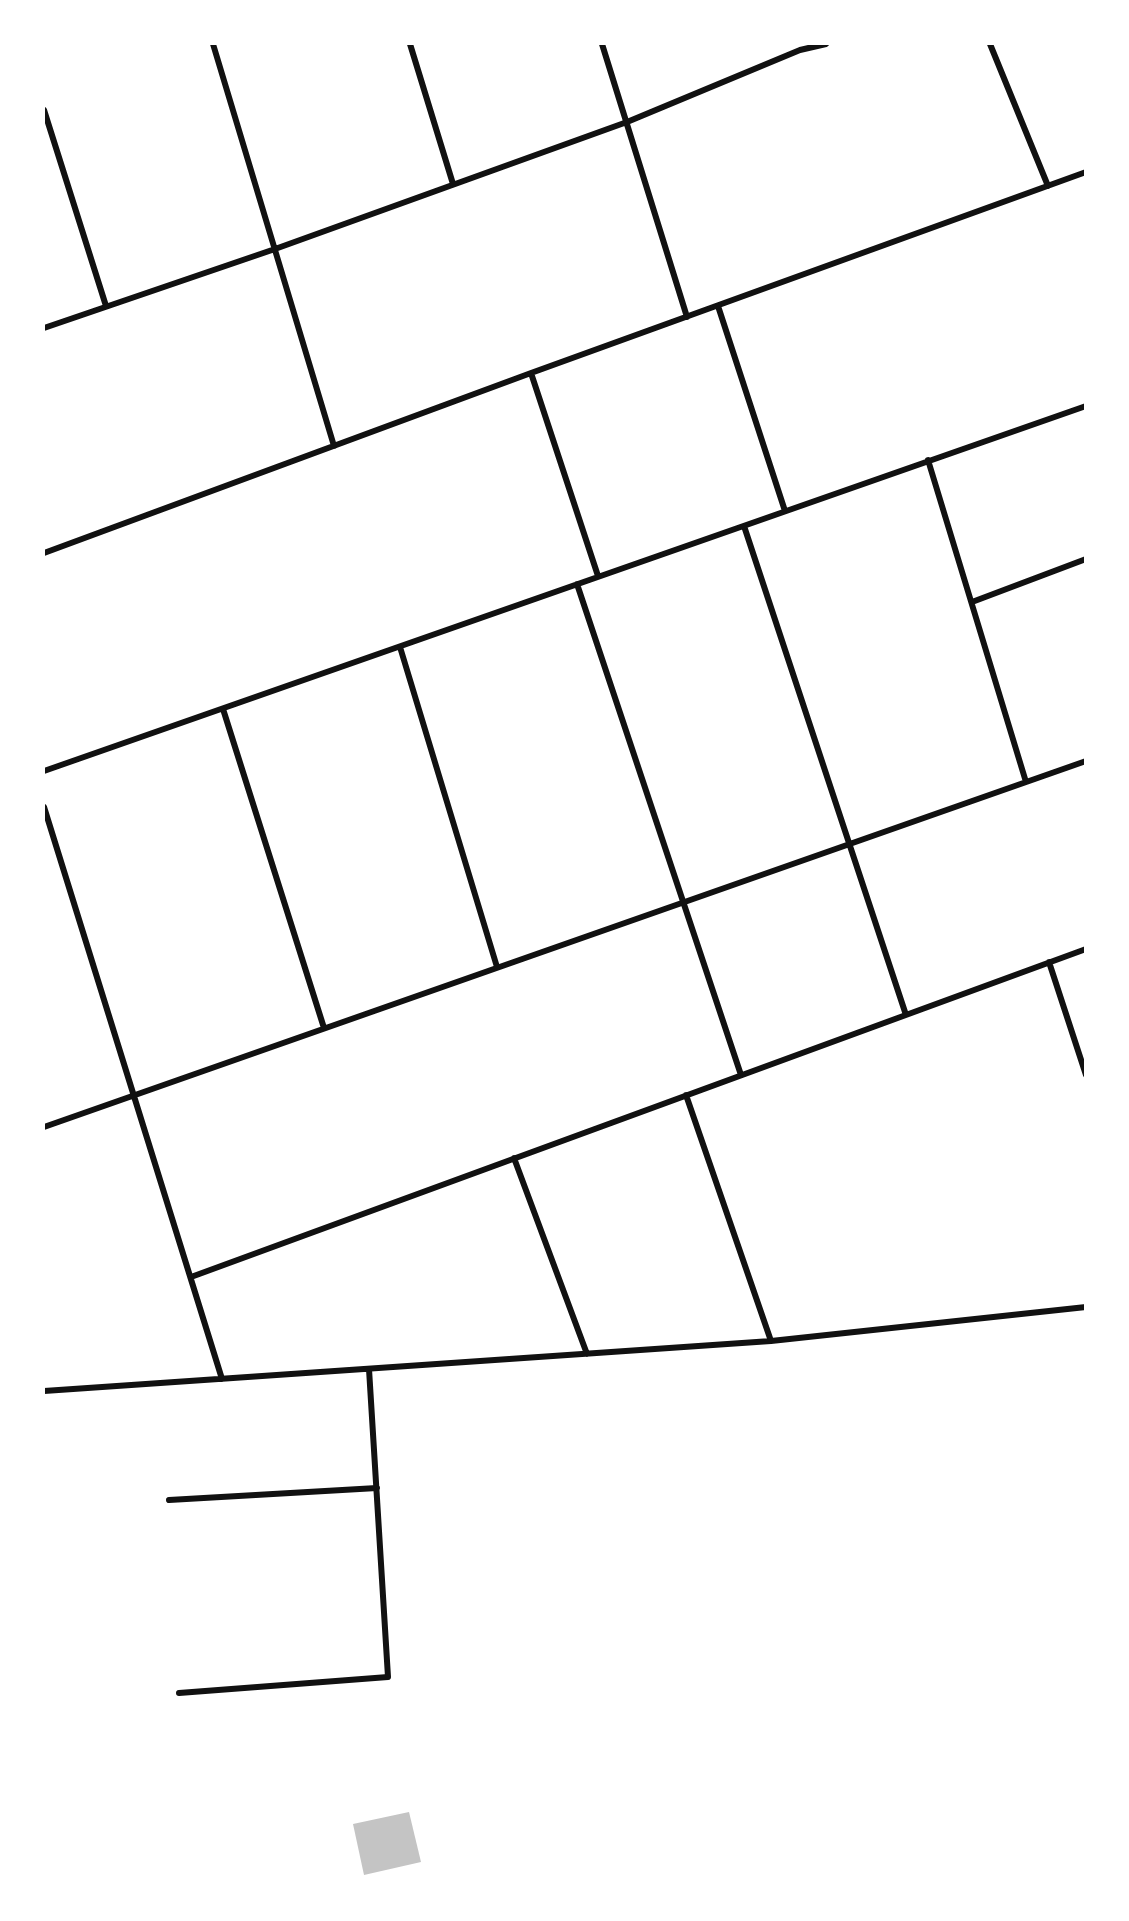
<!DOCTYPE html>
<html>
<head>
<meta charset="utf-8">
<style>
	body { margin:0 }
	#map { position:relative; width:1129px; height:1921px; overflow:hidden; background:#fff; font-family:"PT Sans",sans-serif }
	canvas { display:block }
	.frame { position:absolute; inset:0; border:45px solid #fff; pointer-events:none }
</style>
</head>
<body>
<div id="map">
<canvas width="1129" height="1921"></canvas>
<div class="frame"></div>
</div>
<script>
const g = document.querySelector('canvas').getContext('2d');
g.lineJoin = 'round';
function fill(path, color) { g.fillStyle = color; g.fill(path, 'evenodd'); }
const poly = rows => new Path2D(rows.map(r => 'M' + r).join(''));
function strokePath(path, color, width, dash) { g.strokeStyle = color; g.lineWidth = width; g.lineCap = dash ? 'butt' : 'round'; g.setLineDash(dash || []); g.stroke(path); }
fill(poly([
	[409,1812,421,1862,364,1875,353,1824]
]), '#c4c4c4');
strokePath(poly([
	[213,44,334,446],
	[410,44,453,184],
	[602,44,687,317],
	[990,44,1048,186],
	[44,110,106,306],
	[718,306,785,511],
	[44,328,275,249,627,122,800,50,826,44],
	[531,373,598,576],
	[928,460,1026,782],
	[744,526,906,1015],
	[44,553,531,373,1086,172],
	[577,584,741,1075],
	[972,602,1086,559],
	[400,647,497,967],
	[223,709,324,1028],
	[44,771,1086,406],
	[44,807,222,1379],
	[1049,962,1086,1075],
	[686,1095,771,1341],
	[44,1127,1086,761],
	[514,1158,587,1354],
	[191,1277,1086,949],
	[44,1391,771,1341,1086,1307],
	[169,1500,377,1488],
	[179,1693,388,1677,369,1369]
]), '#111', 6);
</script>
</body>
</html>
